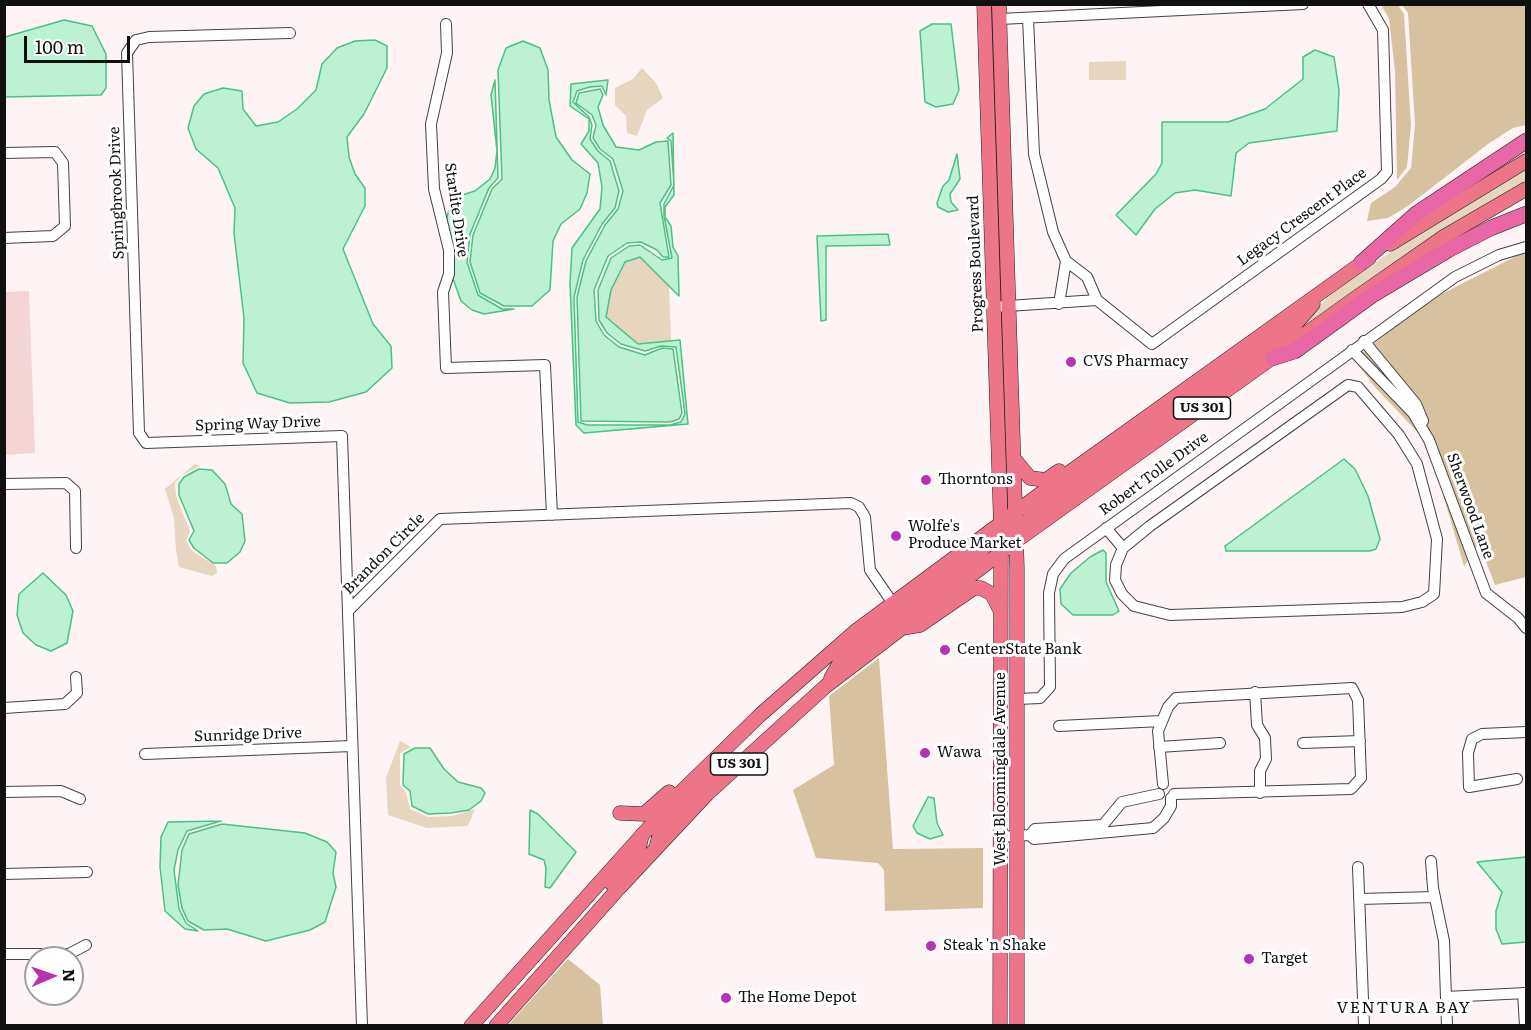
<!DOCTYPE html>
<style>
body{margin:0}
#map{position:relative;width:1531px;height:1030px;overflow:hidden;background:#fef3f5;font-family:Literata,serif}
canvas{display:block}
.frame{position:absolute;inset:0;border:6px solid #101010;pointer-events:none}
.north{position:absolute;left:24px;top:946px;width:60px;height:60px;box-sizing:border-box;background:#fff;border:2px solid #9f9f9f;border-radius:50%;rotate:88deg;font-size:16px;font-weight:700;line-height:24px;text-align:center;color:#101010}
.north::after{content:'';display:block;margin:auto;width:21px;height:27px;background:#b532b1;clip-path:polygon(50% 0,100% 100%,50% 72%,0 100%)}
.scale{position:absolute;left:24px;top:36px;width:106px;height:27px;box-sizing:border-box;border:3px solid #101010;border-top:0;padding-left:8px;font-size:18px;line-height:21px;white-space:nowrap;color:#101010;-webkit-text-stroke:4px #fff;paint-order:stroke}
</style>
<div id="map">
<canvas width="1531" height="1030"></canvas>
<div class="frame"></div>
<div class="north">N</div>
<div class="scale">100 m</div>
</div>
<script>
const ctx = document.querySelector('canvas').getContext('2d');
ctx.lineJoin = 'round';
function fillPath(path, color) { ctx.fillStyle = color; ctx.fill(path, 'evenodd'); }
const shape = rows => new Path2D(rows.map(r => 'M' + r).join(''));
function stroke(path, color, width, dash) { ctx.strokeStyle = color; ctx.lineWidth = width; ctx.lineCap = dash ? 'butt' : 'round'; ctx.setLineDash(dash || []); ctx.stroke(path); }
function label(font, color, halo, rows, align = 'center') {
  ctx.font = font + ' Literata,serif'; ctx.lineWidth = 6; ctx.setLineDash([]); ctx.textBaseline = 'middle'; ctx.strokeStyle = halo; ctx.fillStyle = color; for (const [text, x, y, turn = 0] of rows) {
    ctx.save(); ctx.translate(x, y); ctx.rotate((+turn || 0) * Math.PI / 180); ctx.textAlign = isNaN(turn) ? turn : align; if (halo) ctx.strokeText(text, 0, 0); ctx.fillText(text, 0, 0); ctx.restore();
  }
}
const farmland = shape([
 [29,291,35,453,5,455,5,292]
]);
const green = shape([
 [1126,61,1126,80,1089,80,1089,62],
 [642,68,656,83,663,98,647,110,637,136,627,133,626,116,615,105,615,88,633,79],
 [1526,168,1526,181,1420,245,1296,331,1329,296,1361,272,1447,215],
 [641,257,669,286,671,341,638,344,606,317,611,290,625,262],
 [195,464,200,466,182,475,175,483,176,496,190,531,186,541,192,551,216,566,217,573,212,576,179,567,176,551,174,518,165,489],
 [400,741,411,747,400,753,400,785,406,793,410,809,428,817,452,816,475,809,468,826,427,828,388,815,386,778]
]);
const forest = shape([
 [1381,5,1398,5,1404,14,1411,125,1407,167,1397,180,1395,71,1389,18],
 [1402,5,1526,5,1526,125,1513,128,1488,144,1408,206,1388,218,1367,221,1371,203,1395,187,1411,168,1415,125,1408,13],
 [1526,251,1526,577,1495,585,1479,543,1464,566,1432,457,1421,436,1374,386,1354,359,1428,301],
 [879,658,893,849,983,848,983,908,885,911,884,870,878,863,816,858,793,790,834,765,829,696],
 [568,959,600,985,603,1025,508,1025]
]);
const water = shape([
 [64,20,92,26,106,54,106,88,101,95,5,97,5,37,64,20],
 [932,24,951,24,959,90,953,104,936,107,925,102,920,31,932,24],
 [375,40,387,46,387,68,364,114,347,137,349,157,355,174,365,188,365,206,343,249,373,324,391,346,392,368,366,392,329,402,290,403,257,393,243,363,244,318,234,233,235,208,218,168,196,149,188,128,194,106,204,94,223,88,242,91,243,109,256,126,278,122,297,109,316,90,322,64,337,48,355,41,375,40],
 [523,41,540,48,548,70,549,100,556,137,572,160,590,174,587,193,580,209,561,224,553,241,550,290,532,306,504,306,480,293,470,262,473,235,492,189,502,179,498,70,506,48,523,41],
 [1315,50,1334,57,1339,90,1337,131,1249,143,1236,153,1231,196,1195,190,1175,193,1155,209,1136,235,1116,215,1156,174,1162,163,1162,122,1228,122,1265,109,1303,79,1303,57,1315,50],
 [495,80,498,178,489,188,470,234,467,262,478,295,502,309,514,309,484,314,472,310,461,301,452,276,446,222,448,213,459,196,475,191,490,179,495,168,497,151,491,95,495,80],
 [608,80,606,95,602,86,590,87,577,91,573,102,589,117,592,125,590,139,598,151,610,161,619,191,615,208,602,224,583,260,574,297,578,422,587,425,670,425,681,422,685,414,676,347,661,346,645,351,621,344,607,333,599,320,598,290,611,258,629,246,640,245,662,260,672,258,664,216,664,204,674,185,671,141,667,138,673,133,674,195,665,207,665,217,671,226,673,247,678,256,679,296,640,257,625,262,611,290,606,317,638,344,680,340,688,424,584,433,576,425,570,283,572,248,600,209,602,187,598,163,581,144,589,131,589,119,570,106,571,84,608,80],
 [600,89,603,95,598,107,603,125,616,147,639,150,656,142,668,141,671,185,660,203,669,257,663,257,657,250,641,242,627,243,608,256,594,290,596,321,604,335,619,347,645,355,662,348,673,349,682,413,679,419,670,422,581,421,577,297,586,261,605,225,618,209,623,191,613,159,600,149,593,138,596,125,592,115,576,103,579,93,600,89],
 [957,154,960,179,950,194,951,202,958,210,948,212,938,207,937,203,943,186,949,180,957,154],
 [888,234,890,245,826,246,826,320,821,321,817,236,888,234],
 [1344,459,1355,469,1368,496,1380,539,1376,549,1370,551,1226,551,1225,546,1344,459],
 [199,469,212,470,225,484,231,504,242,514,245,541,240,552,227,563,213,563,194,548,189,540,194,531,179,495,179,484,184,477,199,469],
 [1103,550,1106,553,1106,582,1119,611,1113,615,1073,615,1061,604,1060,589,1071,573,1090,557,1103,550],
 [43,573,66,595,73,611,67,643,51,651,36,645,23,633,17,615,19,594,43,573],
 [415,748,430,748,444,769,458,782,481,788,485,793,481,801,469,810,451,813,428,814,412,806,410,791,403,785,404,754,415,748],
 [928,797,934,798,937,823,943,835,930,839,917,833,913,826,928,797],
 [530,810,538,814,576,852,550,888,545,887,546,868,544,860,529,854,530,810],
 [221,821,187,831,178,850,174,870,179,909,186,923,198,931,185,929,165,911,160,867,161,837,168,822,221,821],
 [222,824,305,833,327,842,336,852,333,873,336,887,325,922,310,930,266,941,227,929,204,930,188,921,182,908,178,885,182,850,189,834,222,824],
 [1526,857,1526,942,1502,944,1496,929,1496,911,1502,892,1477,862,1526,857]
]);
const minor = shape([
 [1028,18,1034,154,1053,232,1066,261,1087,277,1097,300,1152,344,1381,179,1387,172,1383,30,1368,4],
 [1000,19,1303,4],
 [446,24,447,53,431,124,434,189,449,250,449,274,443,292,446,368,545,365,552,515],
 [290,33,149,37,136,40,127,53,139,433,146,443,342,436,362,1026],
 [4,153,55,152,63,163,65,226,53,236,4,238],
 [1059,304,1066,261],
 [993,307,1097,300],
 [1364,341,1416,404,1423,421],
 [1352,350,1413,413,1429,440,1486,593,1518,618,1526,628],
 [1348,385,1358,387,1399,435,1417,464,1437,539,1434,594,1422,602,1402,607,1170,615,1134,606,1122,594,1115,580,1116,565,1123,548,1150,526,1348,385],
 [4,484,66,483,75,491,76,548],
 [1106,528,1123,548],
 [349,610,440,519,851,503,859,507,865,517,870,570,892,602],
 [1255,692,1257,725,1265,738,1266,759,1260,771,1260,793],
 [1018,699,1040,698,1050,687,1049,593,1053,574,1064,559,1455,277,1499,255,1526,247],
 [4,708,65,704,77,693,76,677],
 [1059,726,1161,721],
 [1303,743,1360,741],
 [1159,747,1220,743],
 [145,754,352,746],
 [1517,779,1469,787,1468,753,1472,739,1482,734,1526,732],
 [1163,784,1158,731,1168,707,1176,698,1352,688,1358,700,1361,778,1351,789,1174,794],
 [4,792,61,791,80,799],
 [1030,835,1035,829,1103,825,1122,802,1159,794],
 [1000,837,1030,835,1034,839,1153,828,1164,818,1171,806,1171,798],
 [1431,861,1433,888,1444,941,1447,1026],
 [1358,867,1364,1026],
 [4,874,87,872],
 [1359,899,1435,897],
 [4,954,69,954,86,945],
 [1523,993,1525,1026],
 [1446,997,1526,993]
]);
const major = shape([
 [984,4,1001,530,1000,1026],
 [999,4,1017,568,1017,1026],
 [1390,244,1526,161],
 [1015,460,1030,478,1046,480,1059,471],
 [1013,535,1042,507,1293,327,1313,304],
 [902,628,920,625,974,588,981,588,992,594,1000,610],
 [831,678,843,657,972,559,1003,529],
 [620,813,644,814,669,792],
 [657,844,662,826,719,768],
 [611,883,638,852,642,835],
 [471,1026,680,793,760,715,857,630,1063,477,1369,258],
 [496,1026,619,888,707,794,826,686,1016,541,1357,297,1445,236,1526,189]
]);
const highway = shape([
 [1361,263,1416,214,1526,141],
 [1273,358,1295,351,1374,294,1448,250,1491,228,1526,214]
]);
const markers = [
 [1071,362,6,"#b532b1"],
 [926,480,6,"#b532b1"],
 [896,536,6,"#b532b1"],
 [945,650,6,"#b532b1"],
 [925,753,6,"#b532b1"],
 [931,946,6,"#b532b1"],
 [1249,959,6,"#b532b1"],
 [726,998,6,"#b532b1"]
];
const shields = [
 [1202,408,57],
 [739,764,57]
];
const shieldNames = [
 ["US 301",1202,408],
 ["US 301",739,764]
];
const streetNames = [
 ["Springbrook Drive",117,193,-92],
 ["Starlite Drive",456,210,82],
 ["Legacy Crescent Place",1302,217,-36],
 ["Progress Boulevard",976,264,-92],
 ["Spring Way Drive",258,424,-2],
 ["Robert Tolle Drive",1154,474,-36],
 ["Sherwood Lane",1470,506,70],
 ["Brandon Circle",384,554,-45],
 ["Sunridge Drive",248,735,-2],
 ["West Bloomingdale Avenue",1001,769,-90]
];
const poiNames = [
 ["CVS Pharmacy",1083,362],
 ["Thorntons",938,480],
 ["Wolfe's",908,527],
 ["Produce Market",908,544],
 ["CenterState Bank",957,650],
 ["Wawa",937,753],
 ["Steak 'n Shake",943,946],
 ["Target",1261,959],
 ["The Home Depot",738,998]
];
const neighbourhoodNames = [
 ["VENTURA BAY",1404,1008]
];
fillPath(farmland, '#f3d5d5');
fillPath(green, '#e6d5bf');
fillPath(forest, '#d6c29f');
fillPath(water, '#bcf1d4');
stroke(water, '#49c283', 1.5);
stroke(minor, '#434343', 12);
stroke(major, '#212121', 15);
stroke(highway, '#212121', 16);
stroke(minor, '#fff', 10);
stroke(major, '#ed7489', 14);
stroke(highway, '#e867a4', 15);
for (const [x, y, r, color] of markers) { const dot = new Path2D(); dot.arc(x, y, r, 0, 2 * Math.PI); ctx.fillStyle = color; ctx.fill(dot); stroke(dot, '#fff', 2); }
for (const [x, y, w] of shields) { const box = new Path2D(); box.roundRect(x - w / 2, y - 11, w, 22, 4.5); ctx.fillStyle = '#fff'; ctx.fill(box); stroke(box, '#101010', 1.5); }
label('bold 14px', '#101010', null, shieldNames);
label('15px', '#101010', '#fff', streetNames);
label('15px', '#101010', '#fff', poiNames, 'left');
ctx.letterSpacing = '1.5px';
label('16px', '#101010', '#fff', neighbourhoodNames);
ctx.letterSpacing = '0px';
</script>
